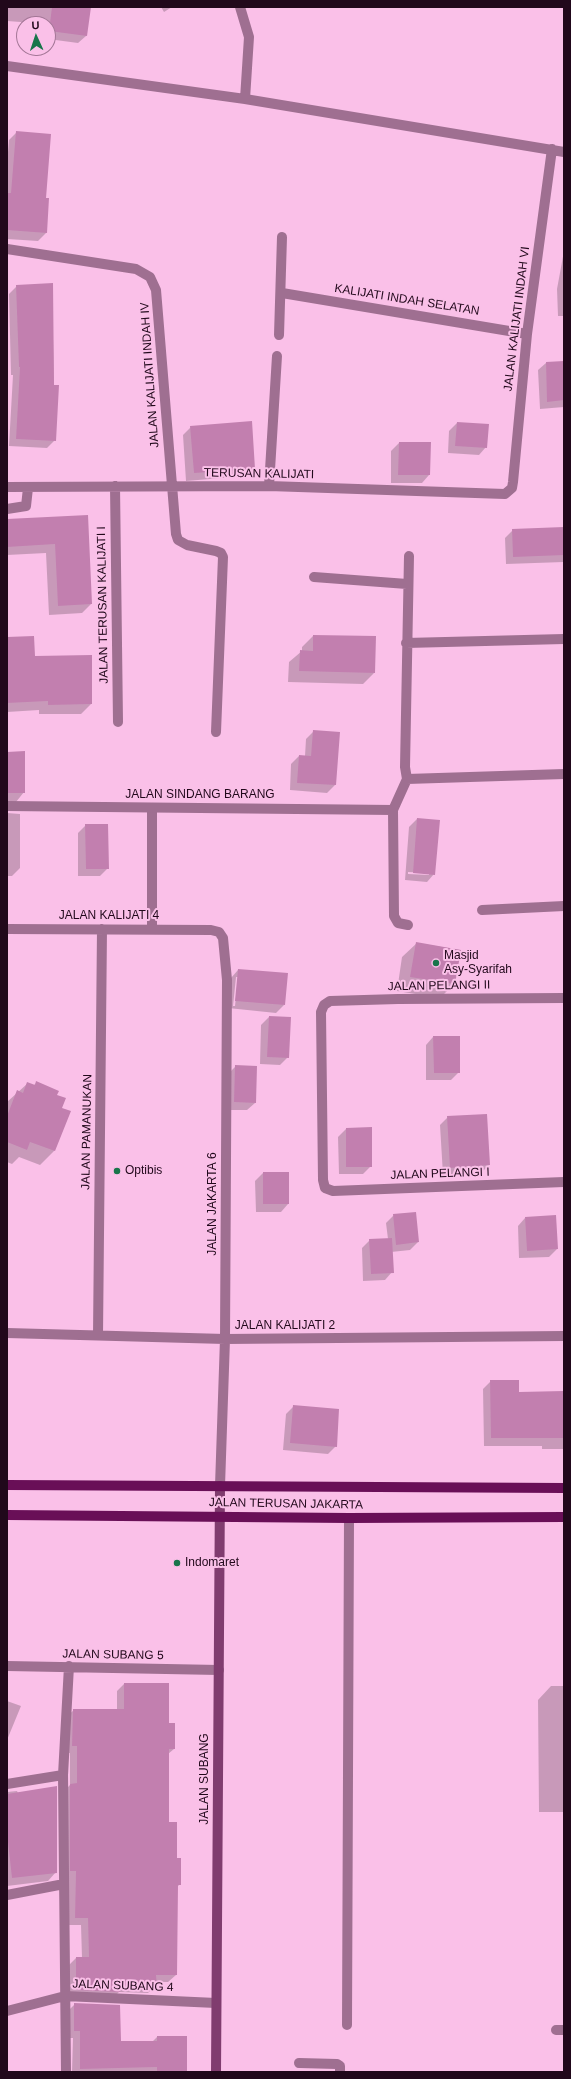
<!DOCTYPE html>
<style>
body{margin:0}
#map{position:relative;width:571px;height:2079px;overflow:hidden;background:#fac0e8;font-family:Helvetica,sans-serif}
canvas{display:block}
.frame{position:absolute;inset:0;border:8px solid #21081b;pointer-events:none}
.north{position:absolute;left:16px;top:16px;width:40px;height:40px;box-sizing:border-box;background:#fac0e8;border:1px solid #a37696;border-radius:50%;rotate:357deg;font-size:11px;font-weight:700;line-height:16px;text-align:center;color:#21081b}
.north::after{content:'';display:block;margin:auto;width:14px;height:18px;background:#19754b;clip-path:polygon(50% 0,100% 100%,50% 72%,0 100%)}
</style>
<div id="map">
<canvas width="571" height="2079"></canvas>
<div class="frame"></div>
<div class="north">U</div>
</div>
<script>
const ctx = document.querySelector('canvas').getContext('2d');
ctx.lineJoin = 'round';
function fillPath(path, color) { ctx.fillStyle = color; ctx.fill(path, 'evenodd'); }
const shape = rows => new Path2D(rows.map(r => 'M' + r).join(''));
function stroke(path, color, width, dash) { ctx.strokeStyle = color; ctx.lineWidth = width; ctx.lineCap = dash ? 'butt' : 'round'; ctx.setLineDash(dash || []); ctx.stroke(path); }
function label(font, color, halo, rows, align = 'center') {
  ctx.font = font + ' Helvetica,sans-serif'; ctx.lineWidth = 4; ctx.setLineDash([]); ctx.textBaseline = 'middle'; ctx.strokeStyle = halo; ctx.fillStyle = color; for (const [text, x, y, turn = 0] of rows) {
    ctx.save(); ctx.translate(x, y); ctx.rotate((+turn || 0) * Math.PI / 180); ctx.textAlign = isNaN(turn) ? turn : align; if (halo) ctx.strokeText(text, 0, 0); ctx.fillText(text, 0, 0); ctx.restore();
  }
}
const shadow = shape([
 [7,7,90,7,86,36,78,43,48,39,48,24,7,21],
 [161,7,172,7,164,12],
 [17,132,45,199,46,233,38,241,7,239,7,164,9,140],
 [564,251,564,316,558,316,557,289],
 [52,285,55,440,47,448,9,446,13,375,11,375,9,294,17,286],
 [564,362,564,407,540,409,538,370,546,363],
 [457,423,486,447,479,455,448,453,449,431],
 [191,427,254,468,246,476,186,481,183,435],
 [399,443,429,475,422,483,391,483,391,451],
 [87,516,91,604,82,613,49,615,46,553,7,555,7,521],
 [564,528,564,562,506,564,505,538,513,530],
 [313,636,374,673,363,684,288,682,289,662,302,651,302,647],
 [7,638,34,657,91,704,81,714,39,714,39,710,7,712],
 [314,731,335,785,327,793,290,790,291,764,299,756,305,756,306,739],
 [7,753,24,792,12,807,7,807],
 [7,813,20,814,20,868,12,876,7,876],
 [417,819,434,874,427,882,405,880,409,827],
 [408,872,429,873,429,875,408,874],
 [86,825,108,868,100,876,78,876,78,833],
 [417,943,460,950,454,984,440,998,397,991,402,957],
 [238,970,284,1005,276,1013,228,1008,231,978],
 [236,977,238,977,235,1006,233,1006],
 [269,1017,288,1057,280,1065,260,1064,261,1025],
 [433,1037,459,1072,451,1080,426,1080,426,1045],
 [236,1066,255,1103,247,1110,227,1110,228,1074],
 [36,1083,56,1096,61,1109,69,1112,54,1151,40,1165,19,1157,12,1164,7,1162,7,1102,27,1084,33,1086],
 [448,1117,489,1165,481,1173,443,1175,440,1125],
 [346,1129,371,1166,363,1174,339,1174,338,1137],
 [263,1173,288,1204,281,1212,256,1212,255,1181],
 [394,1215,418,1242,410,1250,391,1252,392,1272,385,1280,363,1281,362,1248,370,1240,388,1239,386,1223],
 [525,1218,557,1249,549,1257,519,1258,518,1226],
 [491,1381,518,1393,564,1392,564,1449,542,1449,542,1446,484,1446,483,1389],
 [294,1406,336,1446,328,1454,283,1450,286,1414],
 [124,1684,168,1724,174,1749,168,1754,168,1823,180,1884,177,1887,176,1975,168,1982,155,1982,156,1985,148,1993,119,1992,112,1999,69,1997,69,1965,76,1958,82,1958,81,1925,68,1925,63,1792,70,1785,70,1753,65,1753,66,1717,74,1710,117,1710,117,1691],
 [551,1686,564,1686,564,1812,539,1812,538,1700],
 [7,1701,21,1706,7,1740],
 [17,1791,56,1872,48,1881,7,1886,7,1792],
 [75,2004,120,2042,152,2042,157,2037,186,2070,184,2072,72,2072,73,2038,67,2038,67,2012],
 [7,2024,8,2024,8,2072,7,2072]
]);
const building = shape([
 [52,7,91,7,87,36,49,31],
 [16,131,51,134,46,198,49,198,47,233,7,230,7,193,11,193],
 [53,283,54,385,59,385,56,441,16,439,20,367,19,367,16,285],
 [564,361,564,400,547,402,546,362],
 [252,421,255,469,194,473,190,426],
 [457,422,489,424,487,448,455,446],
 [399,442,431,442,430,475,398,475],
 [88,515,92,604,58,606,55,544,7,547,7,519],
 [564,527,564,555,513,557,512,529],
 [313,635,376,636,375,673,299,671,300,650,313,651],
 [34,636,35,656,92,655,92,704,48,705,48,701,7,703,7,637],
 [313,730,340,732,336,785,297,783,299,755,311,756],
 [25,751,25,793,7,793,7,752],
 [417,818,440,820,435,875,413,873],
 [85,824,108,824,109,869,86,869],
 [416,942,461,950,455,984,410,977],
 [238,969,288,973,285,1005,235,1001],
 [269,1016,291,1017,289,1058,267,1057],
 [433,1036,460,1036,460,1073,434,1073],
 [235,1065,257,1066,256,1103,234,1102],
 [36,1081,59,1091,57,1095,66,1098,62,1108,71,1111,55,1151,30,1142,27,1150,7,1142,7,1116,17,1090,23,1093,27,1082,35,1085],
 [487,1114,490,1165,450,1168,447,1116],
 [372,1127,372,1167,346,1167,346,1128],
 [263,1172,289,1172,289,1204,263,1204],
 [416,1212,419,1242,396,1245,393,1214],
 [556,1215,558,1249,527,1251,525,1217],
 [392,1238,394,1273,371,1274,369,1239],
 [490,1380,519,1380,519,1392,564,1391,564,1438,491,1438],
 [293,1405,339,1409,337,1447,290,1443],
 [124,1683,169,1683,169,1723,175,1723,175,1749,169,1749,169,1822,177,1822,177,1858,181,1858,181,1885,178,1885,177,1975,156,1975,157,1986,121,1985,120,1992,76,1990,76,1957,89,1957,88,1918,75,1918,76,1871,70,1871,70,1784,77,1783,77,1746,72,1746,73,1709,124,1709],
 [57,1786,57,1873,12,1878,7,1833,7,1794],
 [74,2003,120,2005,121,2041,157,2041,157,2036,187,2036,187,2071,157,2071,157,2067,80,2069,80,2031,74,2031]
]);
const lane = shape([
 [152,929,152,808]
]);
const street = shape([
 [240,7,249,37,245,99],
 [7,66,245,99,564,152],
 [7,249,136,269,150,277,156,290,176,534,178,540,187,545,216,551,221,553,223,557,216,732],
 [282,293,527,334],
 [279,335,282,237],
 [115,486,118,722],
 [269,486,277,356],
 [7,487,269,486,505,494,512,488,513,482,527,334,552,149],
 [7,509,26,506,28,488],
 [314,577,407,584],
 [406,643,564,639],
 [407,779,405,767,409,556],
 [407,779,393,810,394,916,398,923,408,925],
 [407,779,564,774],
 [7,806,393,810],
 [482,910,564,906],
 [7,929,211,930,219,932,223,938,227,980,225,1339,220,1486],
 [564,998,398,999,330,1001,324,1005,321,1012,323,1180,325,1188,333,1191,564,1182],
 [7,1333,225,1339,564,1336],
 [98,1335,102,929],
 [7,1666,219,1670],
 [7,1784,63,1775],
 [7,1895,64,1884],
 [7,2011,65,1996,216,2003],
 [347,2025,349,1518],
 [556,2030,564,2030],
 [299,2063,337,2064,340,2066,340,2072],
 [66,2072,63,1775,69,1666]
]);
const secondary = shape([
 [216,2072,220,1486]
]);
const primary = shape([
 [7,1485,564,1488],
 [7,1515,349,1518,564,1517]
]);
const markers = [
 [436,963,4,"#19754b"],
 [117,1171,4,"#19754b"],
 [177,1563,4,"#19754b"]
];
const streetNames = [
 ["KALIJATI INDAH SELATAN",407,300,9],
 ["JALAN KALIJATI INDAH VI",517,319,-83],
 ["JALAN KALIJATI INDAH IV",150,375,-94],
 ["TERUSAN KALIJATI",259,474,1],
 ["JALAN TERUSAN KALIJATI I",103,605,-91],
 ["JALAN SINDANG BARANG",200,795],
 ["JALAN KALIJATI 4",109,916],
 ["JALAN PELANGI II",439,986,-1],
 ["JALAN PAMANUKAN",87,1132,-89],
 ["JALAN PELANGI I",440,1174,-2],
 ["JALAN JAKARTA 6",213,1204,-90],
 ["JALAN KALIJATI 2",285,1326],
 ["JALAN TERUSAN JAKARTA",286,1504,1],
 ["JALAN SUBANG 5",113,1655,1],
 ["JALAN SUBANG",205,1779,-90],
 ["JALAN SUBANG 4",123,1986,2]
];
const poiNames = [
 ["Masjid",444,956],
 ["Asy-Syarifah",444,970],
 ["Optibis",125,1171],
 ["Indomaret",185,1563]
];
fillPath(shadow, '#0003');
fillPath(building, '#c27faf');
stroke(lane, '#9f6f91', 10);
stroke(street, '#9f6f91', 10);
stroke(secondary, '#803c6f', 10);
stroke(primary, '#690f57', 10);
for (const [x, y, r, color] of markers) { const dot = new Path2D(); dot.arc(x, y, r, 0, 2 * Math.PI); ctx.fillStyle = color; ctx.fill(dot); stroke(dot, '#fac0e8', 1.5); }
label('12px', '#21081b', '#fac0e8', streetNames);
label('12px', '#21081b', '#fac0e8', poiNames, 'left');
</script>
